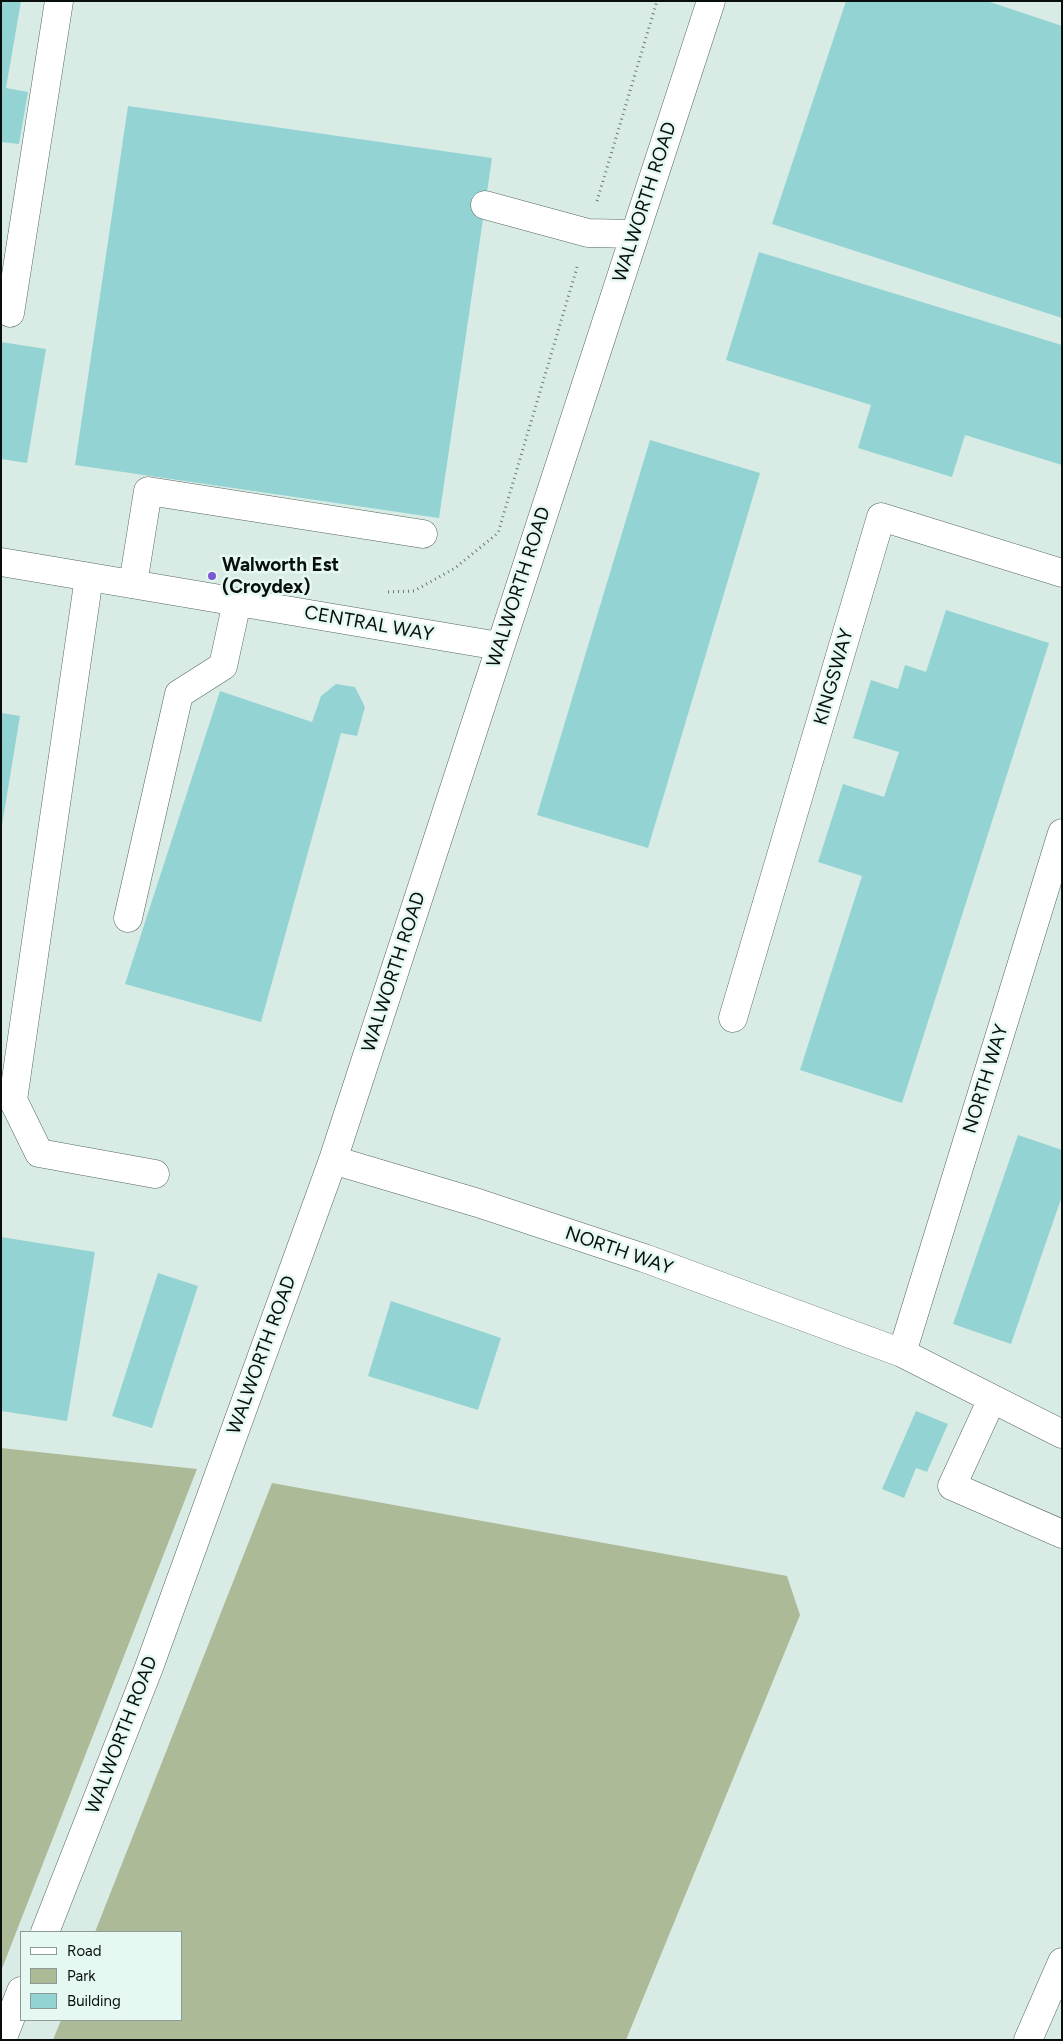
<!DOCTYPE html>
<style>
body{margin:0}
#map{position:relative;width:1063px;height:2041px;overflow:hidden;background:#d8ece5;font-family:Figtree,sans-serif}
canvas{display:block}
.frame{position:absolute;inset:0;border:2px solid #080f0d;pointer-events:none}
.legend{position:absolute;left:20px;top:1931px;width:162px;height:90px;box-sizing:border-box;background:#e5f9f2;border:1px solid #8d9b96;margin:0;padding:6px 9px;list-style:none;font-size:15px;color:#080f0d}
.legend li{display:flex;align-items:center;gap:10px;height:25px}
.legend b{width:25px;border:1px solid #8d9b96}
</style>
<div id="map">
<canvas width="1063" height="2041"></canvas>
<div class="frame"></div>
<ul class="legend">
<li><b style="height:6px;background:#fff"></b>Road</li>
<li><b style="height:14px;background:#adba97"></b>Park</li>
<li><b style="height:14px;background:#94d3d3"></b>Building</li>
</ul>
</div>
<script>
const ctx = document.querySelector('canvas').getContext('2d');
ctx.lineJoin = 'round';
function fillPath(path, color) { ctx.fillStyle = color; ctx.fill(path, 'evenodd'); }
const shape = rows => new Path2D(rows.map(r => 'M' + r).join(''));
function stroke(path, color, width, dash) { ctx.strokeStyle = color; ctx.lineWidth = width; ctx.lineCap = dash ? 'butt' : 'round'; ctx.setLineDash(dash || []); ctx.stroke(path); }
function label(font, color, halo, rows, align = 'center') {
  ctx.font = font + ' Figtree,sans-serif'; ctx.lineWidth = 5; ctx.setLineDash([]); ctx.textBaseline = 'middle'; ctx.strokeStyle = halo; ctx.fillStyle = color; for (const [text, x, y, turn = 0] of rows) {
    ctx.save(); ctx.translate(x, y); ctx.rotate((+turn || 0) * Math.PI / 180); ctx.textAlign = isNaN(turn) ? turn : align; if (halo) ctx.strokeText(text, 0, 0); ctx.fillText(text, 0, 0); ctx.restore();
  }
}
const green = shape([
 [1,1448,197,1469,1,1971],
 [272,1483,787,1576,800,1615,626,2040,53,2040,61,2020,181,2020,181,1932,95,1932]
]);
const building = shape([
 [1,1,21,1,6,88,28,92,19,144,1,142],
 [846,1,987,1,1062,26,1062,318,772,224],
 [128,106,492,158,439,518,75,465],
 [759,252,1062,345,1062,465,965,435,952,477,858,448,871,405,726,360],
 [1,342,46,349,27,463,1,459],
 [650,440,760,473,648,848,537,815],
 [946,610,1049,643,902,1103,800,1070,862,876,818,862,843,784,884,797,899,752,853,738,871,680,898,689,905,665,926,672],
 [336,684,355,687,365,707,357,736,341,733,261,1022,125,984,220,691,312,722,321,696],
 [1,713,20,716,2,825,1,825],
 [1018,1135,1062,1150,1062,1196,1011,1344,953,1324],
 [1,1237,95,1252,67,1421,1,1411],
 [158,1273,198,1286,152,1428,112,1416],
 [391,1301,501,1338,478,1410,368,1376],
 [916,1411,948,1424,927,1472,916,1468,904,1498,882,1489]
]);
const path = shape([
 [597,201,657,1],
 [388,592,414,591,455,568,498,533,578,264]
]);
const minor = shape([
 [485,205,588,233,634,234],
 [10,313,59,1],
 [1,562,499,646],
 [89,577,13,1100,39,1153,155,1174],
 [133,584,148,491,423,534],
 [128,918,179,694,223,666,237,602],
 [733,1018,881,517,1062,573],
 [333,1160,478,1203,644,1258,902,1353,1062,1434],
 [902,1353,1062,833],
 [992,1399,952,1486,1062,1534],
 [45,1932,148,1670,333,1160,711,1],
 [2,2040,21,1991],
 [1028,2040,1062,1962]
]);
const markers = [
 [212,576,5,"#7958d2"]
];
const streetNames = [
 ["WALWORTH ROAD",645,202,-72],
 ["WALWORTH ROAD",519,587,-72],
 ["CENTRAL WAY",369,624,10],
 ["KINGSWAY",834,677,-74],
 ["WALWORTH ROAD",394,972,-72],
 ["NORTH WAY",986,1079,-73],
 ["NORTH WAY",619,1251,19],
 ["WALWORTH ROAD",262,1355,-70],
 ["WALWORTH ROAD",122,1735,-69]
];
const poiNames = [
 ["Walworth Est",222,565],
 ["(Croydex)",222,587]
];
fillPath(green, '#adba97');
fillPath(building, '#94d3d3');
stroke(minor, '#556660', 29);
stroke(path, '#6a7773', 3, [1, 4]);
stroke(minor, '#fff', 28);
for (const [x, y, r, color] of markers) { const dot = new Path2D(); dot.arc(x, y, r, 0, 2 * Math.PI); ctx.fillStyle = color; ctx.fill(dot); stroke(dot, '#e5f9f2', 2); }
label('19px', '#080f0d', '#e5f9f2', streetNames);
label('bold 19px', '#080f0d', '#e5f9f2', poiNames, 'left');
</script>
